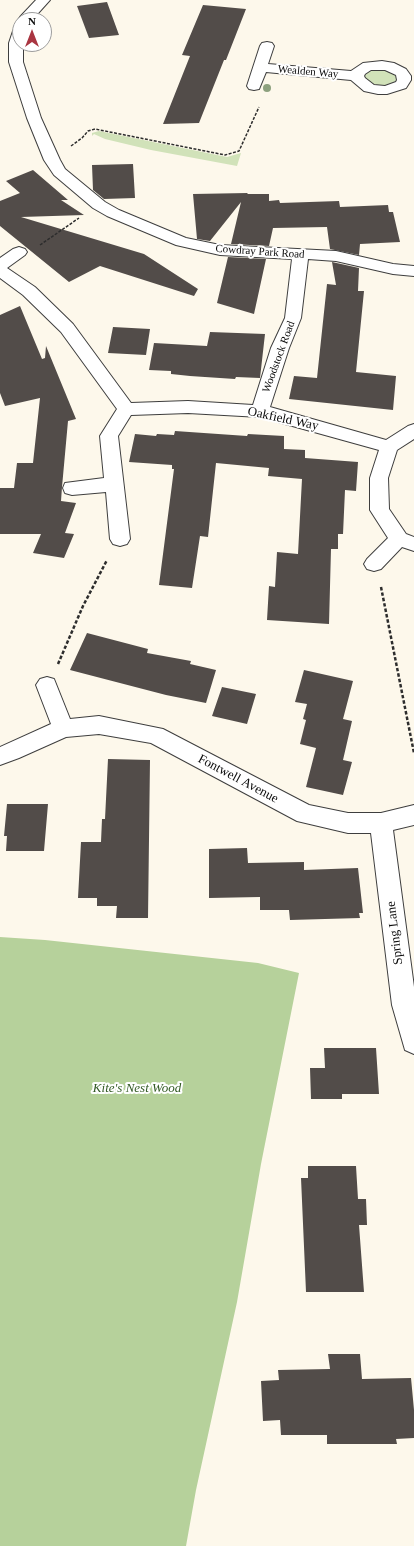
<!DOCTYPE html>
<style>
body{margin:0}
#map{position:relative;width:414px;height:1546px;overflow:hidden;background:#fdf8eb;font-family:Georgia,serif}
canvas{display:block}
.north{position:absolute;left:12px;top:12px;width:40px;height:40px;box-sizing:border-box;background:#fff;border:1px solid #9d9d9d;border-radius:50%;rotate:0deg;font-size:11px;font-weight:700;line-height:16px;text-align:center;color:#0b0b0b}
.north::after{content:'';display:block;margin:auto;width:14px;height:18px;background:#a93541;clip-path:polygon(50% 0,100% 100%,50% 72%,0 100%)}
</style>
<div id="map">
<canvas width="414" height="1546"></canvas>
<div class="north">N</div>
</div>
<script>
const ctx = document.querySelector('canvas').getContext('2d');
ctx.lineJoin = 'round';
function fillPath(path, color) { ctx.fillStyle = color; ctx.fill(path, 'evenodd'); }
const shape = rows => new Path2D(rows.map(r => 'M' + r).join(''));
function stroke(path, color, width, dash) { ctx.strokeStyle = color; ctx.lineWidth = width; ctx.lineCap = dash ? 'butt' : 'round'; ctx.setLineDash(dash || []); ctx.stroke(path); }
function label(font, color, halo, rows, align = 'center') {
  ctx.font = font + ' Georgia,serif'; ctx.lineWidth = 4; ctx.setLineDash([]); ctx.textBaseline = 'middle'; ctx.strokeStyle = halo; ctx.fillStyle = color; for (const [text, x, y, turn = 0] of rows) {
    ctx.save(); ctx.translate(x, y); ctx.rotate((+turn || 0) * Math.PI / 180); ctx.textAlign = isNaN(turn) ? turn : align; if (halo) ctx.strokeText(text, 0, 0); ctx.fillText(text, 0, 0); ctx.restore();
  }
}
const green = shape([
 [381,68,394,72,397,76,397,80,393,84,381,86,369,83,365,79,365,75,368,71],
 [99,131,227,157,241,153,237,166,151,150,105,139,94,134,92,136,92,133]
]);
const forest = shape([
 [0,937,45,940,258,963,299,973,261,1164,237,1302,196,1490,186,1546,0,1546]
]);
const building = shape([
 [107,2,119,35,89,38,77,6],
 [203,5,246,9,226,60,224,60,199,123,163,124,190,56,182,55],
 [133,164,135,198,104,199,93,190,92,165],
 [33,170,68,200,61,200,84,215,21,217,144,254,198,289,194,296,100,266,69,282,0,226,0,201,20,193,6,181],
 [248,193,247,194,269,194,269,201,279,200,280,203,339,201,340,207,388,205,389,212,393,212,400,242,360,244,359,255,330,249,327,227,273,228,269,246,231,244,241,202,210,241,197,239,193,194],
 [228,257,266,259,254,314,217,303],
 [332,262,359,268,358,291,364,291,356,372,396,376,393,410,289,399,294,376,317,378,327,284,336,285],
 [20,306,42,359,45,358,46,346,76,419,68,421,62,487,61,501,76,503,65,533,74,534,64,558,33,553,41,534,0,534,0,488,14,488,17,463,33,463,40,398,5,406,0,393,0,315],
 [113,327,150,329,146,355,108,353],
 [210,332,265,334,260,378,236,377,235,379,190,376,171,374,171,371,149,370,154,343,207,346],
 [175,431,247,436,248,434,284,436,284,449,305,450,305,458,358,462,356,491,345,490,343,534,338,534,338,549,331,549,329,624,267,620,269,586,275,587,277,552,298,554,302,479,268,476,269,468,216,463,208,537,200,536,192,588,159,585,174,469,172,469,172,465,129,462,135,434,156,436,157,434,174,435],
 [87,633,148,649,147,653,191,661,190,664,216,670,206,703,166,695,70,670],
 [304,670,353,681,343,719,352,721,343,760,352,762,343,795,306,787,316,748,300,744,306,720,303,719,307,704,295,702],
 [222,687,256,694,247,724,212,716],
 [108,759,150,760,148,918,116,918,117,906,97,906,97,898,78,898,81,842,101,842,102,819,105,819],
 [7,804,48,804,44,851,6,851,7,836,4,836],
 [247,848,248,863,304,862,304,870,358,868,363,913,359,913,360,918,290,920,289,910,260,910,260,897,209,898,209,849],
 [324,1048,376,1048,379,1094,342,1094,342,1099,311,1099,310,1068,325,1068],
 [308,1166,356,1166,358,1199,366,1199,367,1225,359,1225,364,1292,306,1292,301,1178,308,1178],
 [328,1354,360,1354,362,1379,411,1378,414,1410,414,1438,396,1439,397,1444,327,1444,327,1435,281,1435,280,1420,263,1421,261,1381,279,1380,278,1370,330,1369]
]);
const pathFar1 = shape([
 [71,146,82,138,88,131,95,129,225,155,239,151,259,107],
 [40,245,79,218]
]);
const path = shape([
 [381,587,414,753],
 [58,664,83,606,107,560]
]);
const minor = shape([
 [36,0,50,0,32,20,20,20,20,23,18,20,20,17,36,0],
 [20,27,20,44,23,44,23,62,41,118,60,160,65,169,105,202,119,210,186,238,220,245,336,251,393,264,414,266,414,276,393,274,336,261,308,259,301,318,289,348,270,407,386,440,408,426,414,424,414,439,397,450,388,478,389,509,406,534,414,537,414,551,402,547,381,569,374,571,367,569,364,564,367,559,388,538,370,510,370,478,379,450,260,417,188,413,131,415,118,436,130,539,127,544,120,546,113,544,110,539,106,492,72,495,65,493,63,488,65,483,104,478,100,436,117,409,61,332,23,295,0,278,0,258,13,249,19,247,25,249,27,252,25,255,7,268,35,287,73,324,131,403,188,401,253,405,271,348,285,318,292,259,220,255,176,245,107,216,93,208,54,175,44,160,27,118,9,62,9,43,13,31,15,28,20,27],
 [267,42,272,43,274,46,268,64,351,71,363,63,382,61,394,63,406,69,411,76,411,80,406,88,387,94,378,94,364,91,351,80,266,72,259,89,254,90,249,89,247,86,260,46,262,43,267,42],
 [371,70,385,70,396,75,397,80,396,82,385,86,374,85,365,78,364,76,365,74,371,70],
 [47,677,54,679,70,719,99,716,163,729,309,805,348,813,381,813,414,805,414,825,393,830,414,987,414,1054,405,1050,392,1005,371,833,348,833,297,821,151,743,99,734,66,737,19,758,0,765,0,747,51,724,36,685,40,679,47,677]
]);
const trees = [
 [267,88]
];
const farStreetnames = [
 ["Wealden Way",308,72,5],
 ["Cowdray Park Road",260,252,4],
 ["Woodstock Road",279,357,-70]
];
const streetNames = [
 ["Oakfield Way",283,419,12],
 ["Fontwell Avenue",238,779,28],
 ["Spring Lane",395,933,-97]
];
const parkNames = [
 ["Kite's Nest Wood",137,1089]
];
fillPath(green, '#d1e2b9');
fillPath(forest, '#b6d19b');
fillPath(building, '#524c49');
stroke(minor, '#3e3e3e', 2);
stroke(pathFar1, '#2d2d2d', 1.5, [3, 1.5]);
stroke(path, '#2d2d2d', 2.5, [3.5, 2]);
fillPath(minor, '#fff');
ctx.fillStyle = '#8da17e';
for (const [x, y] of trees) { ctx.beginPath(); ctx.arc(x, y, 4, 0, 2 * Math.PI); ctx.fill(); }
label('11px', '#0b0b0b', '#fff', farStreetnames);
label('13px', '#0b0b0b', '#fff', streetNames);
label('italic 13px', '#325a24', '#fff', parkNames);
</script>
